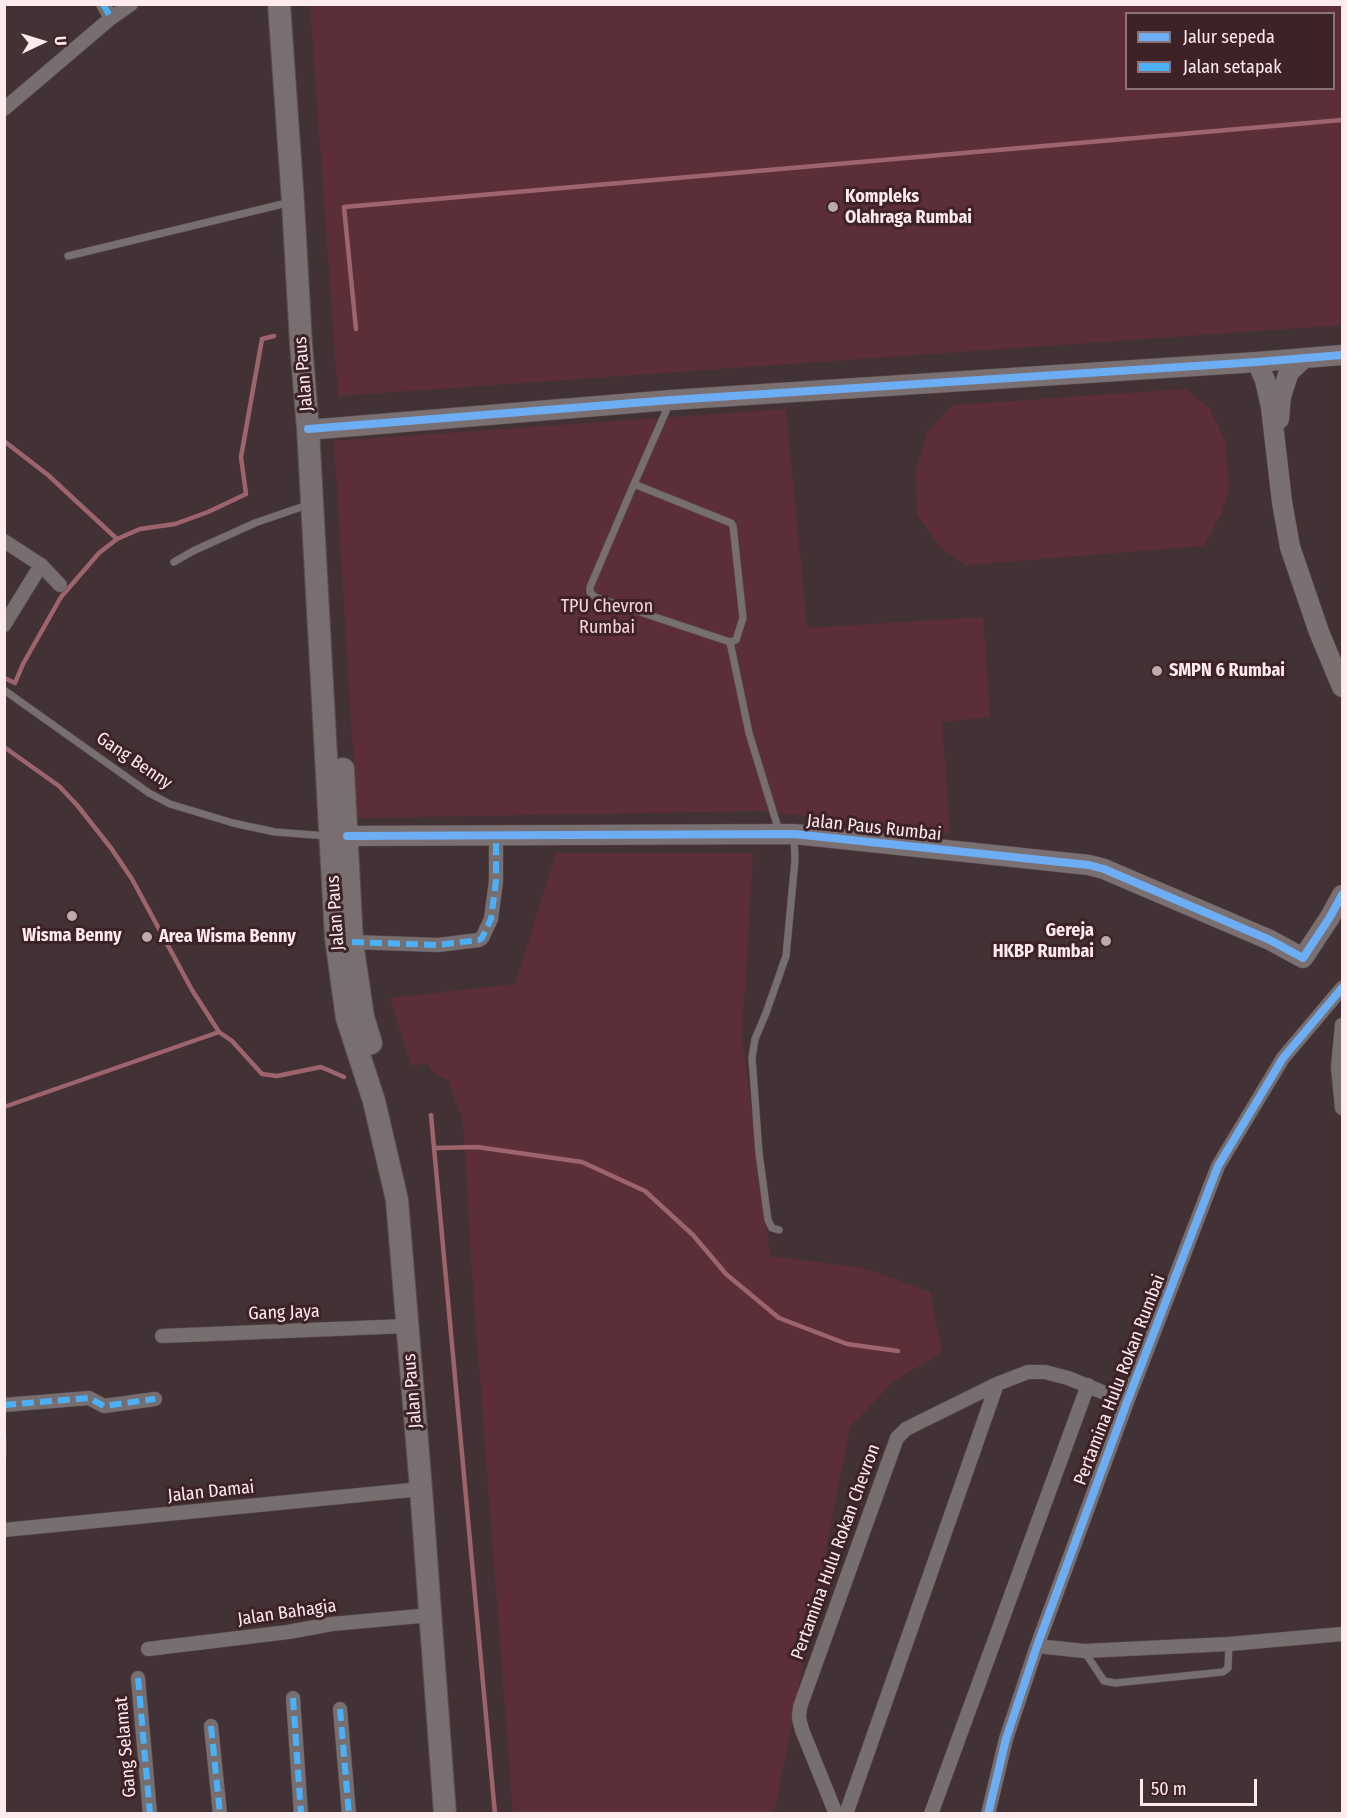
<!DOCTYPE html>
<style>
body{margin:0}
#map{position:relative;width:1347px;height:1818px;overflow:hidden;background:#423235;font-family:"Fira Sans Condensed",sans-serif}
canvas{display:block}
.frame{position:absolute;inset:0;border:6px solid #feebed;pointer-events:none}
.legend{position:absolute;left:1125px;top:12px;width:210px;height:78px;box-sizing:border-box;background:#3d2227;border:2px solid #8a7276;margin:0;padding:8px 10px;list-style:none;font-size:18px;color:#feebed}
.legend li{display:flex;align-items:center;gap:12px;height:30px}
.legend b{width:30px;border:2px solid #8a7276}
.north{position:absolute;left:12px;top:12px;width:60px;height:60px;-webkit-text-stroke:4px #3d2227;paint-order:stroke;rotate:86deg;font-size:16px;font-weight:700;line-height:24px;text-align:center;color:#feebed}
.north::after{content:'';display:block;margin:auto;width:21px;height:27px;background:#feebed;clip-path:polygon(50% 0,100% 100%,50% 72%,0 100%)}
.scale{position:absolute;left:1140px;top:1779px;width:117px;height:27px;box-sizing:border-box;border:3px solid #feebed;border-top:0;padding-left:8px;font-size:18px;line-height:21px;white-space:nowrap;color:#feebed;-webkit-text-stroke:4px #3d2227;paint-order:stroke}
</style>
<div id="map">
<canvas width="1347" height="1818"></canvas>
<div class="frame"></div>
<ul class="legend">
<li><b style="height:8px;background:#6dadf4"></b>Jalur sepeda</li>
<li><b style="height:8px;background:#4cb0f7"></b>Jalan setapak</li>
</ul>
<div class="north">U</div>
<div class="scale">50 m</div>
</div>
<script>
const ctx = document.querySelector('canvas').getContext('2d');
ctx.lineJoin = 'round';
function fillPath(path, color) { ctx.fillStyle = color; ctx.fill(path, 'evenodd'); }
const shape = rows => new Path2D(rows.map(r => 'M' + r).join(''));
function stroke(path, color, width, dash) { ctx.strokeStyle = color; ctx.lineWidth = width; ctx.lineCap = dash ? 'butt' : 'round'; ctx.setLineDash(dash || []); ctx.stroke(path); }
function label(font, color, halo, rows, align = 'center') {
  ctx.font = font + ' "Fira Sans Condensed",sans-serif'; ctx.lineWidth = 6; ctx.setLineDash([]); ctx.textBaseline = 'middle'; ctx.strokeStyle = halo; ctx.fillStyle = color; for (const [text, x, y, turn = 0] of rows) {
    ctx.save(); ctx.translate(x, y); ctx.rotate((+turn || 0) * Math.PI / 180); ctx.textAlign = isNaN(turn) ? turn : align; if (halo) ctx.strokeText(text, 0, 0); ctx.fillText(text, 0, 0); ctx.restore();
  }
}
const green = shape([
 [310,5,1342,5,1342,325,338,396],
 [1126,14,1334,14,1334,88,1126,88],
 [1186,389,1209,408,1225,440,1229,488,1221,514,1203,546,966,565,939,546,917,515,916,469,927,432,953,405],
 [786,409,807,628,983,617,990,717,942,722,950,833,761,811,357,818,334,441],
 [556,853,753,853,742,1036,770,1256,864,1268,930,1292,942,1352,893,1382,850,1427,774,1813,513,1813,472,1274,463,1121,448,1080,433,1073,428,1063,411,1066,390,998,515,984]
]);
const stream = shape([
 [356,329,344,207,1342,120],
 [4,441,48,475,117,539],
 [4,678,15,683,23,664,61,597,99,553,117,539,140,529,175,524,208,512,246,494,241,457,262,339,274,336],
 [4,699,4,702],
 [4,747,59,786,77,805,111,848,132,879,192,990,219,1032,232,1041,262,1074,277,1076,321,1067,344,1077],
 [4,1107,219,1032],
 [431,1115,495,1814],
 [434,1148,477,1147,582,1162,645,1191,693,1235,726,1274,779,1318,847,1344,898,1351],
 [4,1438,4,1457]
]);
const lane = shape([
 [68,256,291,202],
 [634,484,731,523,733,526,743,618,736,640,730,642,595,597,590,592,590,587,634,484,670,402],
 [174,562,193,551,255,523,310,504],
 [730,642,749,733,779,831],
 [4,690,149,793,170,804,233,823,275,832,328,836],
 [779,1230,772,1228,768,1220,759,1153,752,1058,755,1039,766,1013,786,956,795,860,794,837],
 [1084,1651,1104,1681,1115,1683,1223,1672,1228,1668,1229,1644]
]);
const street = shape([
 [103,4,111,18],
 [4,109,111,18,131,4],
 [4,541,41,565,60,585],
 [4,625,41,565],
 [352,942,438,945,479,940,482,938,491,919,496,881,496,836],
 [1342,1025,1338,1067,1342,1108],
 [162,1336,407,1326],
 [4,1405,89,1398,104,1406,155,1399],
 [4,1530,421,1489],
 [1037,1646,1084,1651,1229,1644,1342,1634],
 [148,1649,288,1632,332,1624,431,1615],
 [138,1678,150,1814],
 [293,1698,301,1814],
 [340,1709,349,1814],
 [211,1726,220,1814],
 [836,1814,802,1730,799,1718,800,1707,897,1438,906,1429,924,1420,997,1384,1028,1372,1045,1372,1068,1378,1127,1402],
 [846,1814,997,1384],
 [931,1814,1088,1385],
 [988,1814,1006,1739,1037,1646,1127,1402,1218,1166,1283,1058,1342,988]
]);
const secondary = shape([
 [1257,362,1265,380,1271,407,1282,502,1290,547,1319,632,1342,687],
 [1279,419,1281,396,1289,372,1304,358],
 [319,429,671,400,1257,362,1342,355],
 [347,836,794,834,1089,865,1104,869,1270,940,1303,958,1330,917,1342,895]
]);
const primary = shape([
 [279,4,293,202,301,344,308,429,336,938,347,1018,374,1101,397,1200,421,1489,445,1814],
 [343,769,352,942,363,1017,371,1043]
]);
const quiet = shape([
 [103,4,111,18],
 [352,942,438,945,479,940,482,938,491,919,496,881,496,836],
 [4,1405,89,1398,104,1406,155,1399],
 [138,1678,150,1814],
 [293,1698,301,1814],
 [340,1709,349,1814],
 [211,1726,220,1814]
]);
const cycleway = shape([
 [308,429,671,400,1257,362,1342,355],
 [347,836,794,834,1089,865,1104,869,1270,940,1303,958,1330,917,1342,895],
 [988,1814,1006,1739,1037,1646,1127,1402,1218,1166,1283,1058,1342,988]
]);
const markers = [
 [833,207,6,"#bcaaad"],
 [1157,671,6,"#bcaaad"],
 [72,916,6,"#bcaaad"],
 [147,937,6,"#bcaaad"],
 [1106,941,6,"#bcaaad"]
];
const poiNames = [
 ["Kompleks",845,197],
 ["Olahraga Rumbai",845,218],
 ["SMPN 6 Rumbai",1169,671],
 ["Gereja",1094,931,"right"],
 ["HKBP Rumbai",1094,952,"right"],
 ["Wisma Benny",72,936,"center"],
 ["Area Wisma Benny",159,937]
];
const streetNames = [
 ["Jalan Paus",304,374,-95],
 ["Gang Benny",134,761,34],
 ["Jalan Paus Rumbai",874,828,6],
 ["Jalan Paus",336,913,-94],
 ["Gang Jaya",284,1313,-2],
 ["Pertamina Hulu Rokan Rumbai",1120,1380,-69],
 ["Jalan Paus",413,1391,-95],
 ["Jalan Damai",211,1492,-6],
 ["Pertamina Hulu Rokan Chevron",836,1552,-70],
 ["Jalan Bahagia",287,1613,-8],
 ["Gang Selamat",126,1747,-95]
];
const parkNames = [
 ["TPU Chevron",607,607],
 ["Rumbai",607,628]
];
fillPath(green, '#5c2f38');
stroke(stream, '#9e646e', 4.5);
stroke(lane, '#5b4e50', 8);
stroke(street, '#5b4e50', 15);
stroke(secondary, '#5b4e50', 21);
stroke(primary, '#5b4e50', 24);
stroke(lane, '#776e70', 7);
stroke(street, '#776e70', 14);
stroke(secondary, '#7a7071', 20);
stroke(primary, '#796e70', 22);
stroke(quiet, '#4cb0f7', 6, [12, 6]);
stroke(cycleway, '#6dadf4', 8);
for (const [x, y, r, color] of markers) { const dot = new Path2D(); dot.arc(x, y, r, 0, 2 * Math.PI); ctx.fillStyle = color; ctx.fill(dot); stroke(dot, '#3d2227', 2); }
label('bold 18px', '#feebed', '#3d2227', poiNames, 'left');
label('18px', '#feebed', '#3d2227', streetNames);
label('18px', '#fad3d9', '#3d2227', parkNames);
</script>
